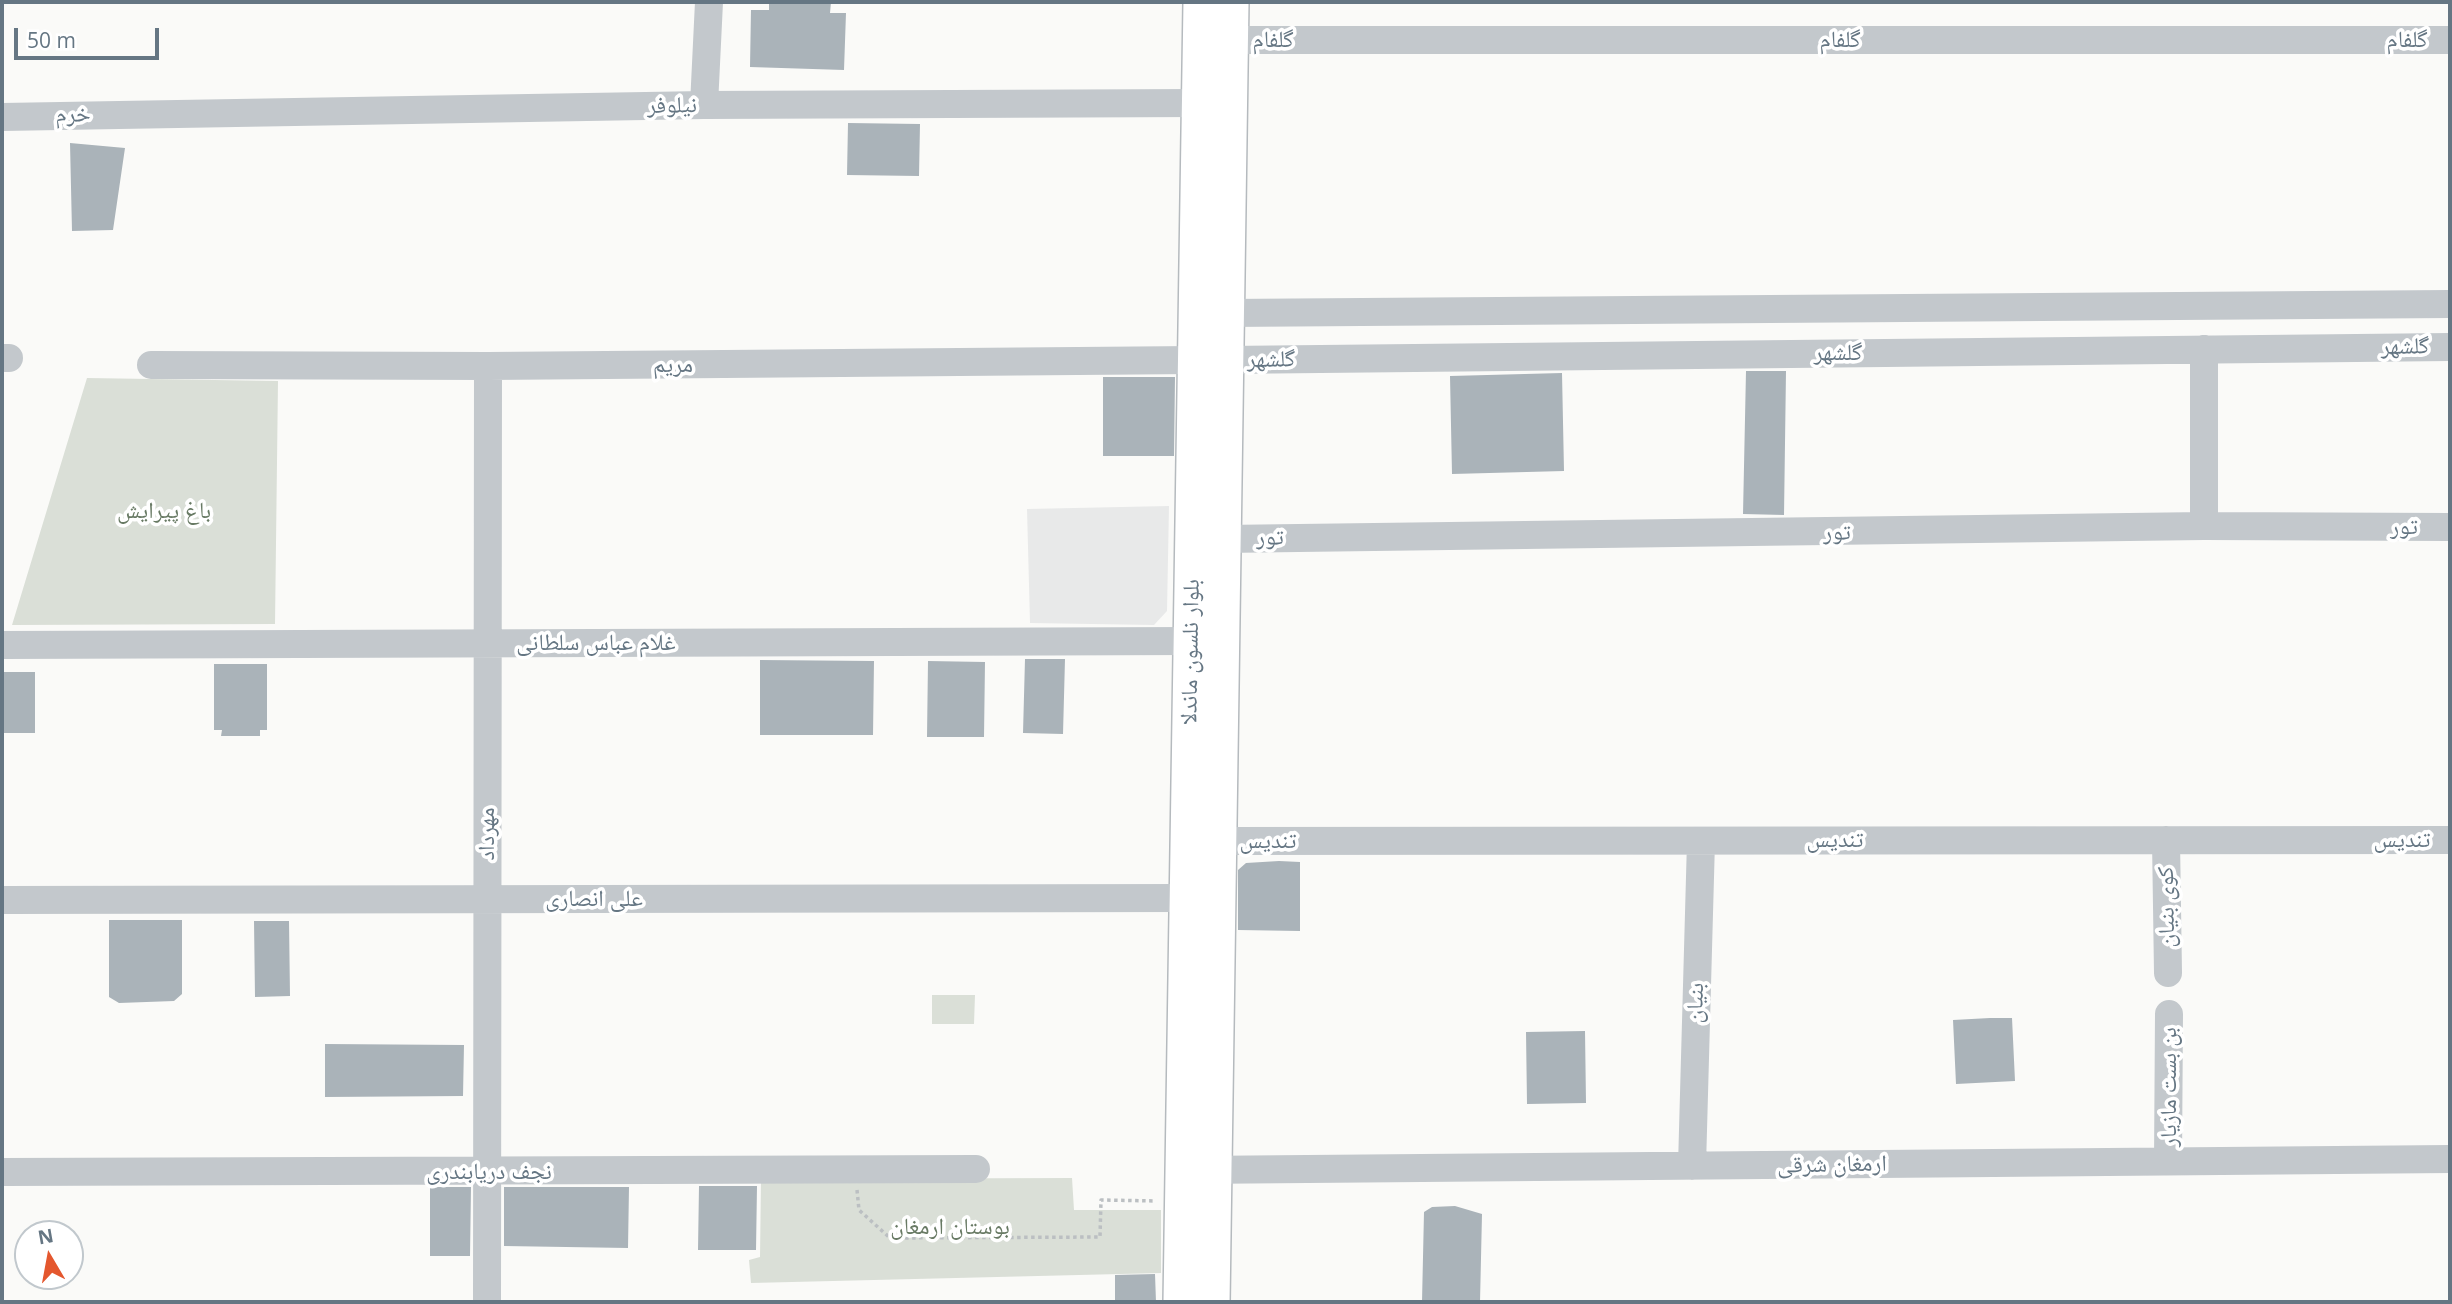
<!DOCTYPE html>
<meta charset="utf-8">
<style>
body{margin:0}
#map{position:relative;width:2452px;height:1304px;overflow:hidden;background:#fafaf8;font-family:"Open Sans",sans-serif}
canvas{display:block}
.frame{position:absolute;inset:0;border:4px solid #657683;pointer-events:none}
.north{position:absolute;left:14px;top:1220px;width:70px;height:70px;box-sizing:border-box;background:#fff;border:2px solid #c1c8cd;border-radius:50%;rotate:350deg;font-size:19px;font-weight:700;line-height:28px;text-align:center;color:#657683}
.north::after{content:'';display:block;margin:auto;width:24px;height:32px;background:#e4572e;clip-path:polygon(50% 0,100% 100%,50% 72%,0 100%)}
.scale{position:absolute;left:14px;top:28px;width:145px;height:32px;box-sizing:border-box;border:4px solid #657683;border-top:0;padding-left:9px;font-size:21px;line-height:24px;white-space:nowrap;color:#657683;-webkit-text-stroke:5px #fff;paint-order:stroke}
</style>
<div id="map">
<canvas width="2452" height="1304"></canvas>
<div class="frame"></div>
<div class="north">N</div>
<div class="scale">50 m</div>
</div>
<script>
const ctx = document.querySelector('canvas').getContext('2d');
ctx.lineJoin = 'round';
function fillPath(path, color) { ctx.fillStyle = color; ctx.fill(path, 'evenodd'); }
const shape = rows => new Path2D(rows.map(r => 'M' + r).join(''));
function stroke(path, color, width, dash) { ctx.strokeStyle = color; ctx.lineWidth = width; ctx.lineCap = dash ? 'butt' : 'round'; ctx.setLineDash(dash || []); ctx.stroke(path); }
function label(font, color, halo, rows, align = 'center') {
  ctx.font = font + ' "Open Sans","Noto Naskh Arabic",sans-serif'; ctx.lineWidth = 7; ctx.setLineDash([]); ctx.textBaseline = 'middle'; ctx.strokeStyle = halo; ctx.fillStyle = color; for (const [text, x, y, turn = 0] of rows) {
    ctx.save(); ctx.translate(x, y); ctx.rotate((+turn || 0) * Math.PI / 180); ctx.textAlign = isNaN(turn) ? turn : align; if (halo) ctx.strokeText(text, 0, 0); ctx.fillText(text, 0, 0); ctx.restore();
  }
}
const built = shape([
 [1169,506,1167,611,1154,625,1030,623,1027,509]
]);
const green = shape([
 [87,378,278,381,275,624,12,625],
 [932,995,975,995,974,1024,932,1024],
 [1072,1178,1074,1210,1161,1210,1161,1273,751,1283,749,1260,760,1257,761,1179]
]);
const building = shape([
 [769,2,831,2,830,13,846,13,844,70,750,67,751,10,769,10],
 [848,123,920,124,919,176,847,175],
 [70,143,125,148,113,230,72,231],
 [1746,371,1786,371,1784,515,1743,514],
 [1562,373,1564,471,1452,474,1450,376],
 [1103,377,1175,377,1174,456,1103,456],
 [1025,659,1065,659,1063,734,1023,733],
 [760,660,874,661,873,735,760,735],
 [928,661,985,662,984,737,927,737],
 [214,664,267,664,267,730,260,730,260,736,221,736,222,730,214,730],
 [2,672,35,672,35,733,2,733],
 [1279,861,1300,862,1300,931,1238,930,1238,870,1246,863],
 [109,920,182,920,182,994,174,1001,119,1003,109,997],
 [254,921,289,921,290,996,255,997],
 [1990,1018,2012,1018,2015,1081,1956,1084,1953,1020],
 [1585,1031,1586,1103,1527,1104,1526,1032],
 [325,1044,464,1045,463,1096,325,1097],
 [699,1186,757,1186,756,1250,698,1250],
 [430,1187,471,1187,470,1256,430,1256],
 [504,1187,629,1187,628,1248,504,1246],
 [1455,1206,1482,1214,1480,1302,1422,1302,1424,1212,1432,1207],
 [1155,1274,1156,1302,1115,1302,1115,1275]
]);
const path = shape([
 [857,1190,859,1210,890,1238,1100,1237,1101,1200,1156,1201]
]);
const minor = shape([
 [1230,40,2450,40],
 [704,105,709,2],
 [2,117,704,105,1199,103],
 [1226,313,2450,304],
 [2,358,9,358],
 [1226,360,2450,347],
 [151,365,488,366,1195,360],
 [2204,526,2204,349],
 [1223,539,2204,526,2450,527],
 [2,645,1191,641],
 [2166,840,2168,973],
 [1219,841,2450,840],
 [2,900,1187,898],
 [2168,1161,2169,1014],
 [1692,1166,1701,841],
 [1193,1170,2450,1159],
 [2,1172,976,1169],
 [487,1302,488,366]
]);
const major = shape([
 [1181,1302,1201,2],
 [1212,1302,1231,2]
]);
const streetNames = [
 ["گلفام",1273,40],
 ["گلفام",1840,40],
 ["گلفام",2407,40],
 ["نیلوفر",672,106,-1],
 ["خرم",73,115,-1],
 ["گلشهر",2405,347,-1],
 ["گلشهر",1838,353],
 ["گلشهر",1271,360,-1],
 ["مریم",673,365],
 ["تور",2404,527],
 ["تور",1837,533,-1],
 ["تور",1270,538,-1],
 ["غلام عباس سلطانی",596,643],
 ["بلوار نلسون ماندلا",1191,652,-89],
 ["مهرداد",487,834,-90],
 ["تندیس",1835,840],
 ["تندیس",2402,840],
 ["تندیس",1268,841],
 ["علی انصاری",594,899],
 ["کوی بنیان",2167,907,-91],
 ["بنیان",1696,1003,-88],
 ["بن بست مازیار",2169,1087,-90],
 ["ارمغان شرقی",1832,1165,-1],
 ["نجف دریابندری",489,1172]
];
const parkNames = [
 ["باغ پیرایش",164,511],
 ["بوستان ارمغان",950,1227]
];
fillPath(built, '#e8e9e9');
fillPath(green, '#dadfd7');
fillPath(building, '#aab3b9');
stroke(major, '#b5babe', 38);
stroke(path, '#bbbfc2', 3.5, [3.5, 3.5]);
stroke(minor, '#c3c8cc', 28);
stroke(major, '#fff', 35);
label('23px', '#657683', '#fff', streetNames);
label('23px', '#687a64', '#fff', parkNames);
</script>
